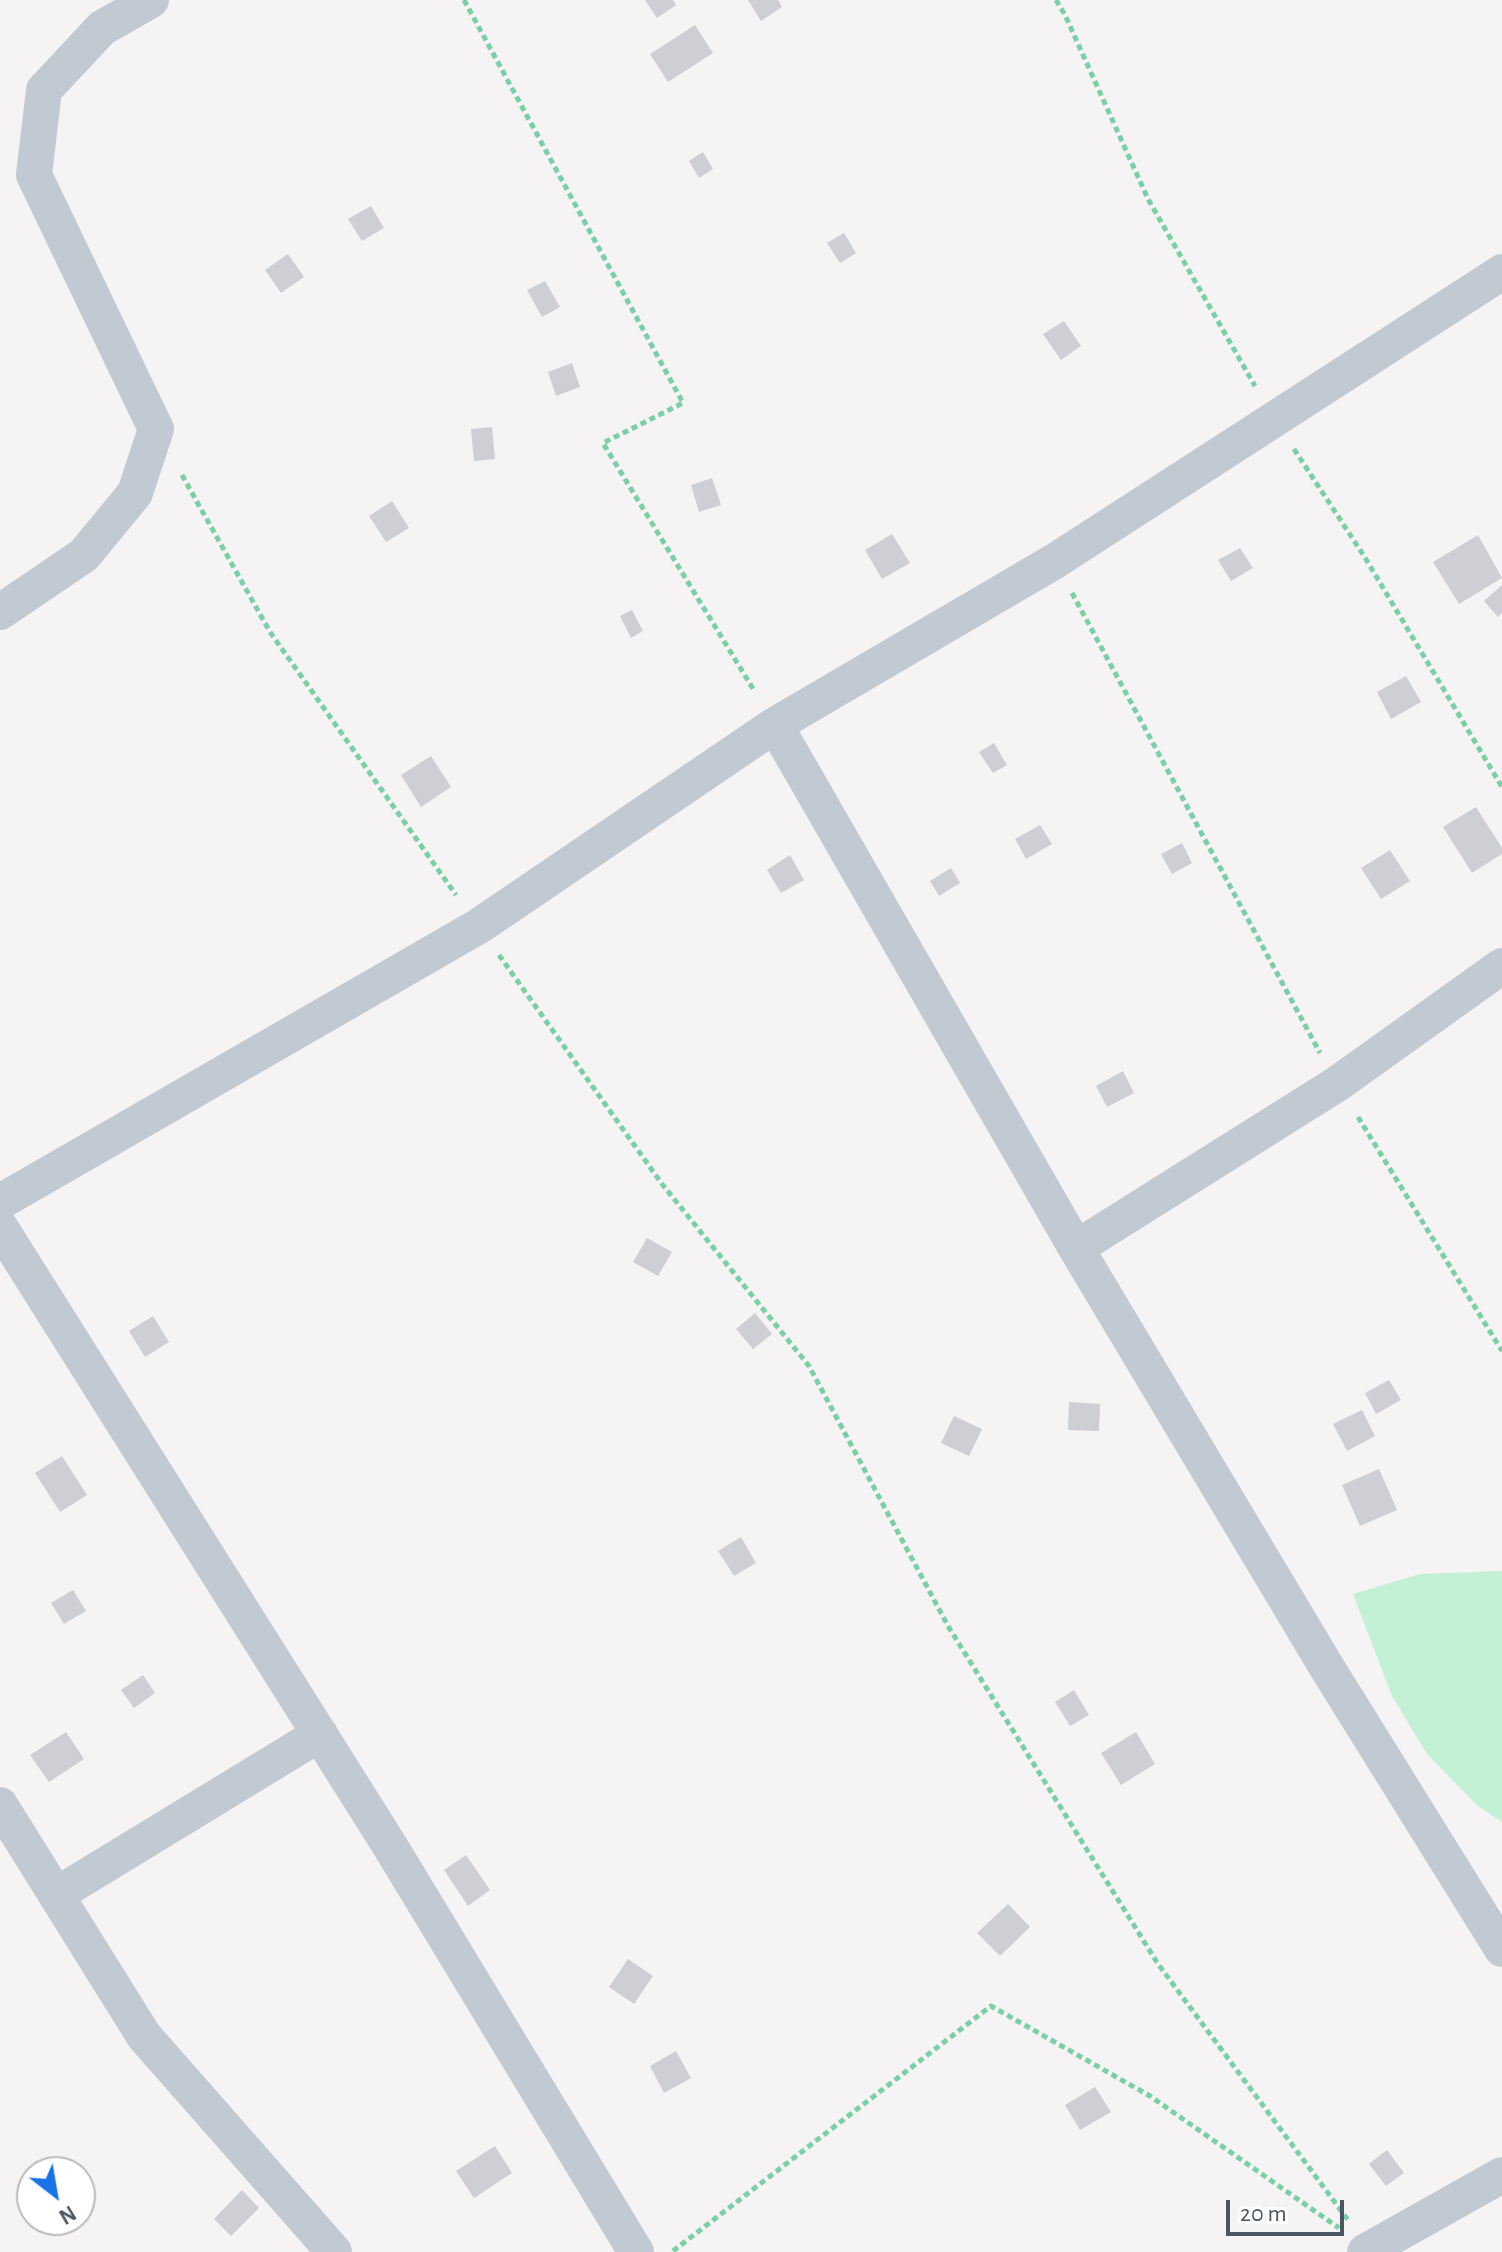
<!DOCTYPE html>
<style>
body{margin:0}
#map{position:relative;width:1502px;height:2252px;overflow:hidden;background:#f5f3f3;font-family:"Alegreya Sans",sans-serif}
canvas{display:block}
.north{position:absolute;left:16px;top:2156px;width:80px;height:80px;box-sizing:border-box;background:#fff;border:2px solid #b7bbc0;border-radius:50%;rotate:149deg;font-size:22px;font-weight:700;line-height:32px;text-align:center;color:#4a5661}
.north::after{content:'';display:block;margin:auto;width:28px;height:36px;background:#1a73e8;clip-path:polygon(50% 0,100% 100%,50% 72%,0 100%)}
.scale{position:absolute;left:1226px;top:2200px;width:118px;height:36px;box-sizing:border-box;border:4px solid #4a5661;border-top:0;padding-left:10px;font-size:24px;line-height:28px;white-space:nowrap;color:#4a5661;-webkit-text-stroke:6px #fff;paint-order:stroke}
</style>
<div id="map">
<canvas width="1502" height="2252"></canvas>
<div class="north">N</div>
<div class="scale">20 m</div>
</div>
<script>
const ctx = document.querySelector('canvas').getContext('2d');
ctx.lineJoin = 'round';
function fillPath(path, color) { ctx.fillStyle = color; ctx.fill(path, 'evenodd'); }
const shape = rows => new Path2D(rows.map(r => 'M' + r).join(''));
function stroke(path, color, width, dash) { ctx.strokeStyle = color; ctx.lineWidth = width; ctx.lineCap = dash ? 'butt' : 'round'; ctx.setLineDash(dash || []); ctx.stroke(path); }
const green = shape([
 [1502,1571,1502,1822,1478,1806,1427,1754,1392,1696,1353,1594,1420,1574]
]);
const building = shape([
 [645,0,673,0,676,5,657,18],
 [748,0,778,0,782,7,761,21],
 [695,25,713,53,668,82,650,54],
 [703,152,713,169,699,178,689,161],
 [371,206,384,228,362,241,348,219],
 [844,233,856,253,840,263,827,243],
 [288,254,304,277,281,293,265,270],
 [545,281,560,307,542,317,527,290],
 [1064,321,1081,346,1061,360,1043,334],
 [572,363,580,387,556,396,548,372],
 [492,427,495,459,474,461,471,429],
 [712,478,721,505,699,512,691,485],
 [392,501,409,528,386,542,369,516],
 [892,534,910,563,882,579,865,550],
 [1478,535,1502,578,1459,604,1433,562],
 [1240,548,1253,568,1231,581,1218,560],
 [1502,585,1502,613,1498,617,1484,601],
 [632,610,643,631,631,638,620,616],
 [1406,676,1421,702,1391,719,1377,692],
 [994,743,1007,765,993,773,979,752],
 [431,756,451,787,421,807,401,775],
 [1476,807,1502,848,1502,854,1472,873,1443,827],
 [1040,825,1052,844,1026,859,1015,839],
 [1182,843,1192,863,1172,874,1161,854],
 [1390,850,1410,881,1381,899,1361,868],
 [790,855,804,880,781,893,767,870],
 [951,868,960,883,939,896,930,881],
 [1123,1071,1134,1093,1107,1107,1096,1086],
 [647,1238,672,1252,658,1276,633,1262],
 [755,1313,772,1334,753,1349,736,1329],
 [153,1316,169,1342,145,1357,129,1331],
 [1389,1380,1401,1400,1376,1414,1365,1393],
 [1069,1402,1100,1404,1099,1431,1068,1430],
 [1362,1410,1375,1436,1347,1451,1333,1424],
 [954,1416,982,1429,969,1456,941,1443],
 [62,1456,87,1495,60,1512,35,1473],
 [1379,1469,1397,1510,1360,1526,1342,1485],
 [741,1537,756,1563,734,1576,718,1551],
 [73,1590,86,1611,64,1624,51,1603],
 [143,1675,155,1693,134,1708,121,1690],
 [1074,1690,1089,1715,1070,1726,1055,1702],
 [66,1732,84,1759,49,1782,30,1755],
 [1136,1732,1155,1764,1121,1785,1101,1753],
 [466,1855,490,1890,468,1906,444,1870],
 [1008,1904,1030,1927,1000,1956,977,1933],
 [628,1959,653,1976,634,2004,609,1987],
 [676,2051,691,2078,664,2093,650,2066],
 [1095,2087,1111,2112,1080,2130,1065,2105],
 [495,2146,512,2173,474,2198,456,2171],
 [1387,2150,1404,2173,1386,2186,1369,2164],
 [242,2190,259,2208,231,2236,214,2219]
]);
const path = shape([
 [464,0,683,403,603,443,755,692],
 [1056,0,1065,15,1148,199,1255,386],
 [1294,449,1364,556,1502,787],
 [182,475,270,632,456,895],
 [1072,593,1320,1053],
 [499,955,662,1184,809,1366,948,1626,1158,1964,1348,2220],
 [1358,1117,1502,1351],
 [673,2251,991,2006,1150,2096,1339,2228]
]);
const minor = shape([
 [0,612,84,555,135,493,156,429,34,175,44,90,102,28,151,0],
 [775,725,1076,1248,1326,1666,1502,1949],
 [0,1202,479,926,775,725,1055,561,1502,272],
 [0,1227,390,1846,636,2252],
 [1076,1248,1337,1084,1502,966],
 [0,1805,144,2036,334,2252],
 [56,1895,320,1734],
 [1365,2252,1502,2175]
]);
fillPath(green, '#c3f1d5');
fillPath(building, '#cdcfd5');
stroke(path, '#7ad0a6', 5, [6, 4]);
stroke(minor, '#c1cad2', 36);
</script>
